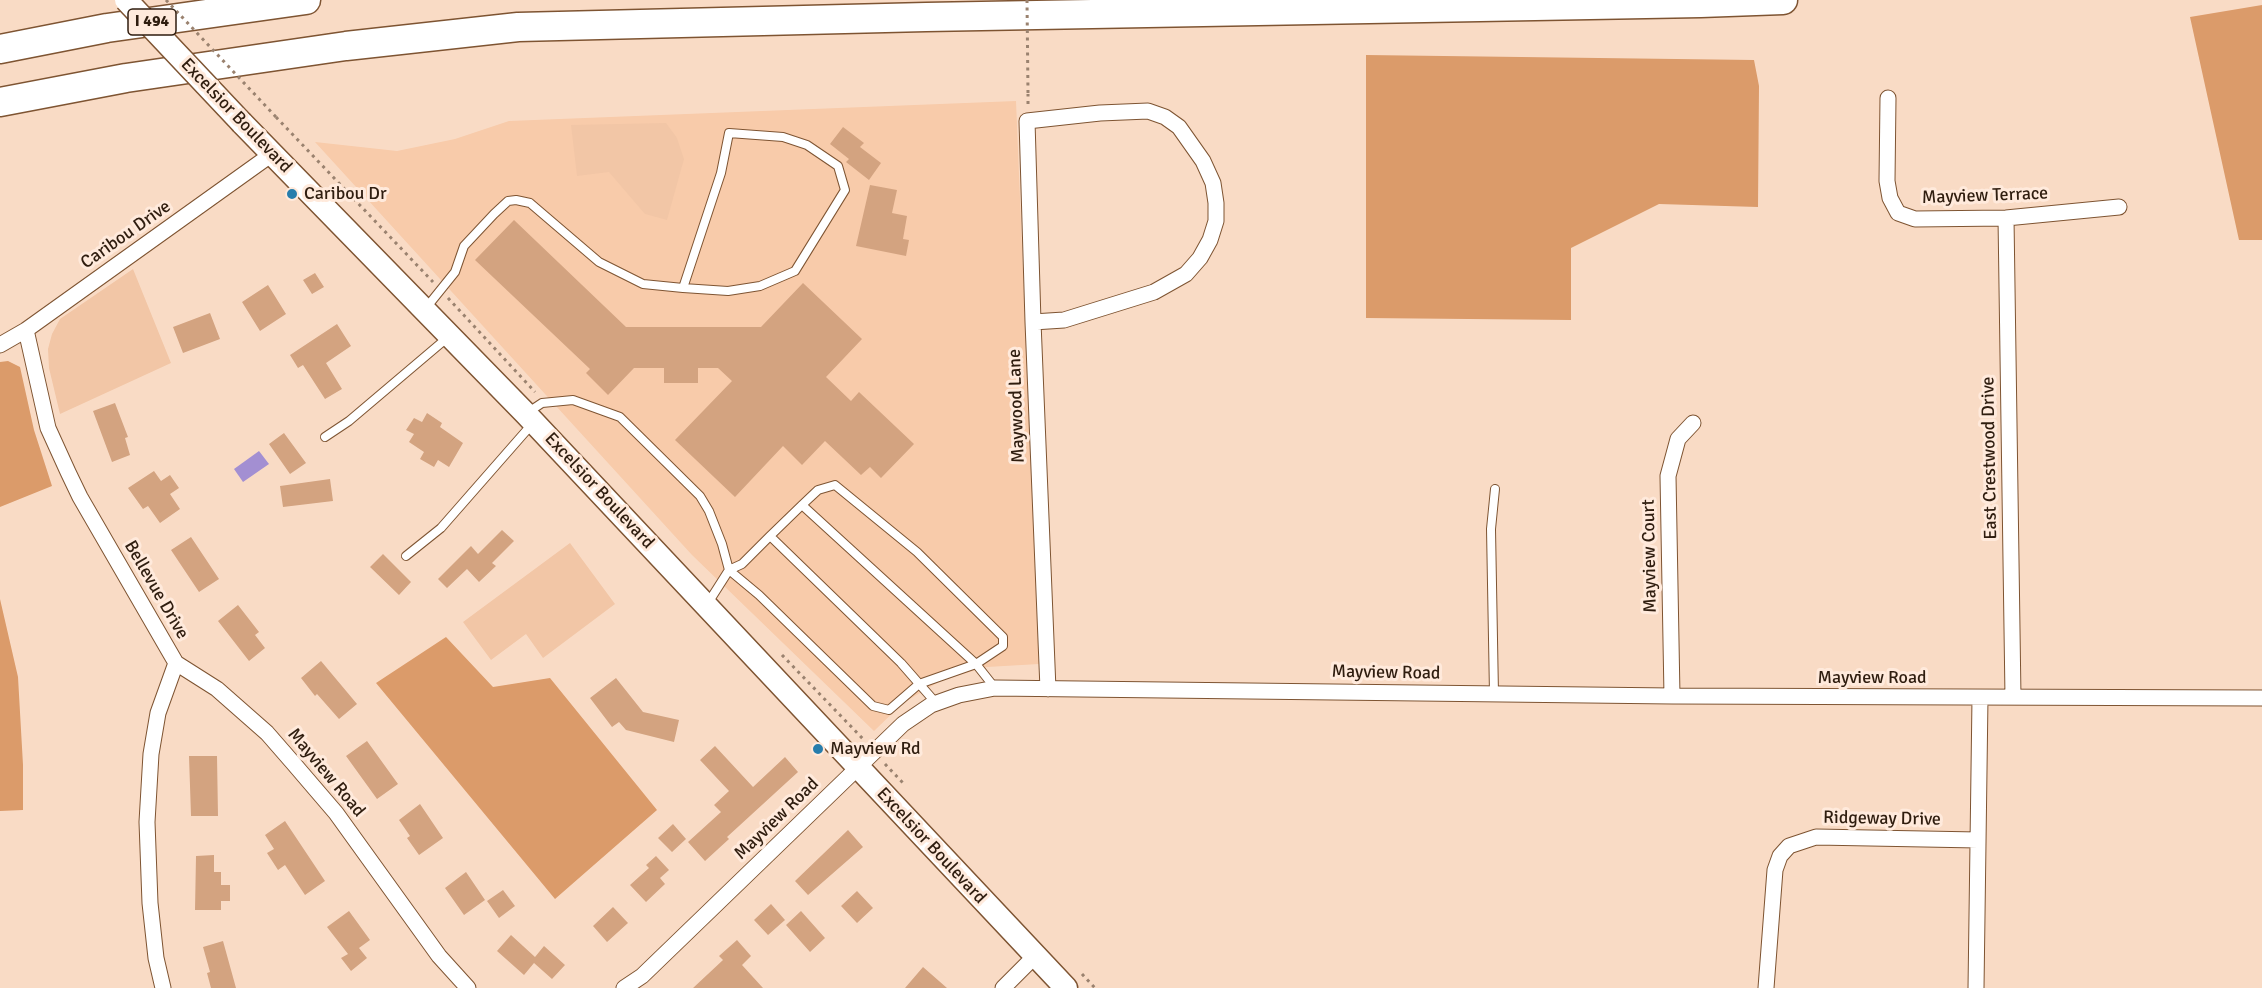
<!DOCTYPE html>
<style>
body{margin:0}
canvas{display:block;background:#f9dbc5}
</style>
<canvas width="2262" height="988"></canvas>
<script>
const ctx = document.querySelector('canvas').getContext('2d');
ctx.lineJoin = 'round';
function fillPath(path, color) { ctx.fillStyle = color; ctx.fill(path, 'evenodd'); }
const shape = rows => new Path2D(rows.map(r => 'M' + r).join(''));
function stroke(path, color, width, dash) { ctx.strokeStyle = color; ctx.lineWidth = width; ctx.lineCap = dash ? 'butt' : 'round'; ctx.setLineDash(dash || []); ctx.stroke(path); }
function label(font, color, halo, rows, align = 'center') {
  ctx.font = font + ' Signika,sans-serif'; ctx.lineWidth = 6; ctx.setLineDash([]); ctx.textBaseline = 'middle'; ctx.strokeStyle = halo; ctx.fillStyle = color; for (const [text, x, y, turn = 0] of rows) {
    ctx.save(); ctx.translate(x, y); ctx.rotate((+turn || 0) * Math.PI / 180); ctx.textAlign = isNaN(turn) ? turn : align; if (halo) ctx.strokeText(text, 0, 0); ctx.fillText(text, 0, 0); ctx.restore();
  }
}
const built = shape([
 [1016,101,1039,664,987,667,942,680,903,703,874,731,692,555,315,142,397,151,455,139,509,121]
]);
const green = shape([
 [666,123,677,138,684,159,667,220,645,214,609,172,577,176,571,125],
 [133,269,171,363,60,414,49,368,48,349,52,334,60,319],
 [570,543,615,604,543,658,526,634,491,660,463,622]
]);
const forest = shape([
 [2262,5,2262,240,2239,240,2190,17],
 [1366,55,1754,60,1759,86,1758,207,1659,204,1571,248,1571,320,1366,318],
 [8,361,20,367,34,430,52,486,0,507,0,362],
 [0,599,18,677,23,765,23,810,0,811],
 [446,637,493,687,550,678,657,810,555,899,376,683]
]);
const water = shape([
 [259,451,269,464,243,482,234,469]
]);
const building = shape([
 [843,127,864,143,860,147,881,163,869,180,846,162,849,159,830,144],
 [870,185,897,190,892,213,907,216,903,239,909,240,906,256,856,246],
 [514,220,626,327,761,327,803,283,862,339,826,377,851,401,859,392,914,444,881,478,870,467,861,475,825,441,802,465,783,446,735,497,675,440,732,381,718,368,698,368,698,383,664,383,664,368,634,368,608,395,586,373,590,369,475,260],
 [315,273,324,287,312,294,303,280],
 [268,285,286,314,260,331,242,302],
 [210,313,220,339,183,353,173,327],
 [337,324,351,346,326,363,342,389,325,399,303,365,298,368,290,355],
 [115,403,128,437,125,438,130,455,112,462,93,411],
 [427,413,442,423,440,427,463,443,449,467,438,460,434,467,420,459,424,452,409,442,414,434,406,430,414,418,422,422],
 [284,433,306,463,290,474,269,444],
 [154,471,161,481,170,475,179,488,170,494,180,509,160,523,148,506,143,509,128,488],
 [330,479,333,501,283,507,280,486],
 [502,530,514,541,492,563,496,566,479,582,467,569,447,588,438,579,471,546,478,554],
 [191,537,219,579,199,592,171,550],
 [383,554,411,582,399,595,370,567],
 [238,605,259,632,255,635,265,648,249,661,218,621],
 [321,661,357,704,339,719,317,694,315,696,301,678],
 [616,678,643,712,679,720,674,742,626,730,619,722,612,727,590,698],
 [367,741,398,784,377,799,346,756],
 [715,746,753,787,785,757,798,772,727,837,729,839,705,861,688,842,721,812,714,805,729,791,700,760],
 [189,756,217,756,218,816,191,816],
 [420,804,443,838,419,855,407,838,410,836,399,820],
 [285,821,325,881,305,895,285,865,278,870,267,853,274,849,265,835],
 [673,824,686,839,672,852,658,838],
 [848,830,863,847,808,895,795,881],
 [214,855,214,872,221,872,221,885,230,885,230,901,221,901,221,910,195,910,196,856],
 [656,856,669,870,660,878,665,884,646,902,630,885,649,868,646,865],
 [466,872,485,900,464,915,445,888],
 [503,890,515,906,499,918,487,901],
 [857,891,873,908,857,923,841,906],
 [771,904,785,920,768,935,754,920],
 [613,907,628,923,607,942,593,926],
 [349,911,370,940,359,948,367,958,351,971,341,958,348,954,327,927],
 [801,911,825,938,810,952,786,925],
 [511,935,535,957,544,946,565,965,552,979,534,963,524,975,497,951],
 [737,940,751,956,742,965,763,988,693,988,723,960,719,956],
 [223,941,236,988,211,988,207,973,210,972,203,947],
 [923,967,947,988,905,988]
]);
const path = shape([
 [1028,104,1028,94],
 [276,117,433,282],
 [448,298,535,392],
 [782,655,865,741],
 [885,764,903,783],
 [1082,974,1095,988]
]);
const service = shape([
 [426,308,455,272,464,246,494,214,508,201,516,200,530,203,599,262,643,284,683,288,728,291,760,286,795,271,845,190,838,166,807,145,783,137,729,133,721,173,683,288],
 [527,413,542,403,573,400,620,417,700,496,709,511,722,544,729,570,708,603],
 [325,437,349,421,447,338],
 [802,505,976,664,919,684,889,710,873,706,759,595,729,570,742,564,770,536,802,505,818,490,835,485,917,552,1003,637,1003,646,976,664,995,688],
 [770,536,901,663,936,703],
 [406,556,441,528,533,423],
 [1494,694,1491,529,1495,489]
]);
const minor = shape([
 [1888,98,1887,181,1890,198,1898,213,1915,219,2006,218,2119,207],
 [2006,218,2013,697],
 [1033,322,1064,320,1154,292,1186,274,1200,258,1210,240,1216,221,1216,203,1213,183,1203,161,1179,127,1165,117,1148,111,1100,113,1027,121,1033,322,1048,689],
 [26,330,48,428,68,472,80,497,176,663,217,689,267,733,294,764,336,813,439,956,468,988],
 [0,345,26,330,272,154],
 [1672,696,1668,476,1678,439,1693,423],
 [163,988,156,958,150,903,147,822,151,754,158,713,176,663],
 [624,988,642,976,903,724,931,705,959,695,995,688,1672,696,2262,698],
 [1003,988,1035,956],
 [1766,988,1775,870,1780,856,1789,846,1816,837,1978,840],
 [1976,988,1980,698]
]);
const secondary = shape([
 [242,123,526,414,1066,988]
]);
const motorway = shape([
 [0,49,107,28,306,0],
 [0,102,126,78,346,46,518,27,926,17,1701,3,1783,0]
]);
const pathBridge = shape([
 [166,0,276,117],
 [1027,0,1028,94]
]);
const secondaryBridge = shape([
 [126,0,242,123]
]);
const markers = [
 [292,194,6,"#277dac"],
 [818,749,6,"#277dac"]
];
const shields = [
 [152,22,48]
];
const shieldNames = [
 ["I 494",152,22]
];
const streetNames = [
 ["Excelsior Boulevard",236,116,46],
 ["Mayview Terrace",1985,196,-2],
 ["Caribou Drive",126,235,-35],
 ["Maywood Lane",1017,406,-92],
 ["East Crestwood Drive",1990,458,-91],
 ["Excelsior Boulevard",599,491,47],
 ["Mayview Court",1650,556,-91],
 ["Bellevue Drive",156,590,60],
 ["Mayview Road",1386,673,1],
 ["Mayview Road",1872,678],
 ["Mayview Road",326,773,50],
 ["Mayview Road",777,819,-44],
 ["Ridgeway Drive",1882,819,1],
 ["Excelsior Boulevard",931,846,47]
];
const poiNames = [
 ["Caribou Dr",304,194],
 ["Mayview Rd",830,749]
];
fillPath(built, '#f8cbaa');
fillPath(green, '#f2c6a6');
fillPath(forest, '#db9b6a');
fillPath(water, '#a38fd2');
fillPath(building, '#d3a380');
stroke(service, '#7e5432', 10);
stroke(minor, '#7e5432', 17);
stroke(secondary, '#7e5432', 25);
stroke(motorway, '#7e5432', 31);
stroke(path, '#9a826f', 3, [3, 4.5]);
stroke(service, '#fff', 8);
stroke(minor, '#fff', 15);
stroke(secondary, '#fff', 22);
stroke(motorway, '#fff', 28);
stroke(secondaryBridge, '#7e5432', 25, []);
stroke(pathBridge, '#9a826f', 3, [3, 4.5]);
stroke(secondaryBridge, '#fff', 22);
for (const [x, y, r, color] of markers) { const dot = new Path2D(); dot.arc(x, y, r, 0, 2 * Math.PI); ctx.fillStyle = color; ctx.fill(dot); stroke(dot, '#ffeadc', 2); }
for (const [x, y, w] of shields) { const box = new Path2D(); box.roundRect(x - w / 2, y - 13, w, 26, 4.5); ctx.fillStyle = '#ffeadc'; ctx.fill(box); stroke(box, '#2f1d0f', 1.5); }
label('bold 16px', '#2f1d0f', null, shieldNames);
label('18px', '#2f1d0f', '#ffeadc', streetNames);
label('18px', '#2f1d0f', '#ffeadc', poiNames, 'left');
</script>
